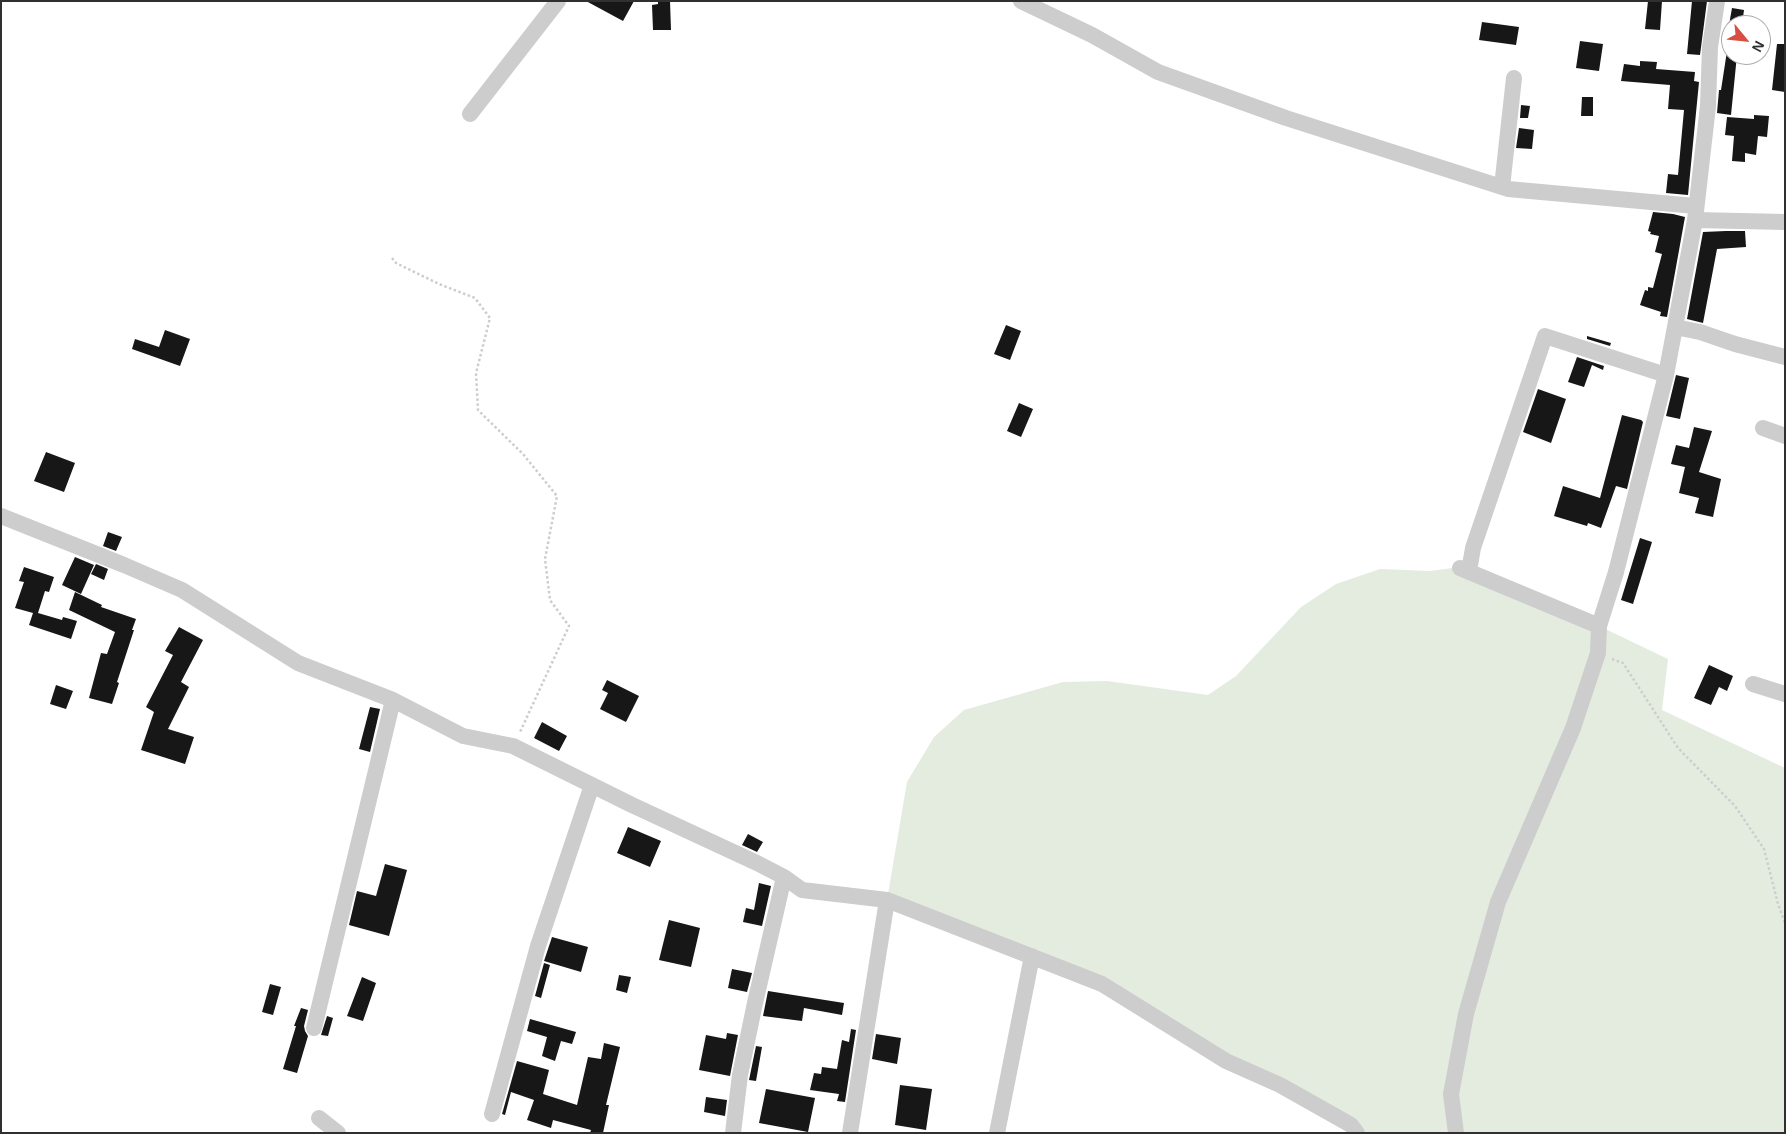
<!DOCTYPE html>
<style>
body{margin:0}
#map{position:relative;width:1786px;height:1134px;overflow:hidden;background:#fff;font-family:Helvetica,sans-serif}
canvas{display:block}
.frame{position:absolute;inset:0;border:2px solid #303030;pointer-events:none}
.north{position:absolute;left:1721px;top:15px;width:50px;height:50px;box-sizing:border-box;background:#fff;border:1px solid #acacac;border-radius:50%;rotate:118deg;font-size:14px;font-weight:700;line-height:20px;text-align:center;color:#303030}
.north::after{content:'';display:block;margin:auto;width:18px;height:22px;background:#d74e42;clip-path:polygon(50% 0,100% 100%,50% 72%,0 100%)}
</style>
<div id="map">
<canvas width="1786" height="1134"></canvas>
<div class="frame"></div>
<div class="north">N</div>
</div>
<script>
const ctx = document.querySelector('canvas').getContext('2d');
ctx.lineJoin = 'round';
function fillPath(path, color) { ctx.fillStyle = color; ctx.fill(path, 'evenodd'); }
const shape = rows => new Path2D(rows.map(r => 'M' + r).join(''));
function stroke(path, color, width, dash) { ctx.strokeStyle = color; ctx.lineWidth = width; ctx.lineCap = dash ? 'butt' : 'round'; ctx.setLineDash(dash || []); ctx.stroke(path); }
const green = shape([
 [1460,567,1599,626,1668,659,1662,710,1785,768,1785,1133,1357,1133,1150,1013,887,900,907,782,934,737,964,710,1063,682,1107,681,1208,695,1236,676,1301,607,1336,584,1380,569,1430,571]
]);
const building = shape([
 [586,1,634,1,623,21],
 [658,1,670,1,671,30,653,30,652,5,658,4],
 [1648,1,1662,1,1660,30,1645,29],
 [1692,1,1707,1,1700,55,1687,54],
 [1732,8,1744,10,1742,25,1729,25],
 [1482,22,1519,27,1516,45,1479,40],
 [1580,41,1603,44,1599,71,1576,68],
 [1777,44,1785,44,1785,92,1772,90],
 [1727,51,1731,51,1731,55,1737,55,1731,115,1717,113,1719,90,1721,90],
 [1640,61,1657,62,1656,69,1695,72,1694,81,1699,82,1688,195,1666,193,1668,174,1678,175,1684,110,1668,109,1670,85,1621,81,1624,64,1640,66],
 [1582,97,1593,97,1593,116,1581,116],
 [1521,105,1530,106,1528,118,1520,118],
 [1754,115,1769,116,1767,137,1758,136,1756,155,1745,153,1745,162,1732,161,1734,136,1725,135,1727,117,1754,119],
 [1519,128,1534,130,1532,149,1516,148],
 [1653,212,1673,214,1685,217,1667,317,1660,316,1661,312,1640,305,1645,290,1648,291,1648,287,1653,288,1662,254,1655,252,1659,236,1650,234,1651,232,1648,231],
 [1726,231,1745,231,1746,247,1717,249,1703,323,1687,319,1703,232],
 [1006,325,1021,331,1010,360,994,354],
 [165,330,190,339,180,366,132,349,135,339,159,347],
 [1587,336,1611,343,1610,346,1587,339],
 [1577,357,1604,366,1603,370,1592,365,1584,387,1568,382],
 [1676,375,1689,378,1680,419,1666,416],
 [1538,389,1566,399,1551,443,1523,432],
 [1019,403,1033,409,1021,437,1007,431],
 [1622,415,1641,420,1643,422,1627,489,1616,486,1601,528,1588,523,1587,526,1554,516,1563,486,1600,498],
 [1694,427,1712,431,1699,472,1721,479,1713,517,1695,513,1699,498,1679,493,1685,467,1671,464,1676,445,1689,448],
 [46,452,75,463,64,492,34,481],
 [108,532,122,537,116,551,103,546],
 [1640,538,1652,542,1633,604,1621,600],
 [75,557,94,565,81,594,62,585],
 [96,564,108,569,104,580,91,574],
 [24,567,54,577,49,592,45,591,38,613,62,620,63,617,77,621,71,639,29,625,33,613,15,608,24,582,19,581],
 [75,592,102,605,101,607,136,619,132,630,134,630,117,682,119,683,112,704,89,698,101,653,107,654,115,632,69,610],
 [179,627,203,640,181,682,189,687,168,729,194,737,185,764,141,750,154,712,146,707,173,655,165,651],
 [1709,665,1733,676,1727,691,1719,687,1711,705,1694,698],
 [607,680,639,696,626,722,600,709,608,693,602,690],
 [56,685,73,691,66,709,50,704],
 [370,707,380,709,370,752,359,749],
 [542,722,567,736,559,751,534,738],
 [628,827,661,841,650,867,617,853],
 [748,834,763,842,757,852,742,845],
 [385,864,407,870,389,936,349,925,357,891,376,896],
 [759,883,771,886,762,926,743,922,746,908,754,910],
 [669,920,700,928,691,967,659,960],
 [552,937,588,947,581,972,544,961],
 [544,963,550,965,541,998,535,996],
 [732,969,752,973,747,992,728,988],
 [619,975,631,977,627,993,616,990],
 [362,977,376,983,363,1021,347,1016],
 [270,984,281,987,273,1015,262,1012],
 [768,991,844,1003,842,1015,804,1008,802,1021,763,1016],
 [301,1008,308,1010,304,1026,305,1031,308,1036,297,1073,283,1069,296,1026,294,1026],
 [327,1016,333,1018,328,1036,321,1035],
 [530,1019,576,1032,572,1044,561,1041,555,1061,542,1056,547,1037,527,1031],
 [851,1029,856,1030,845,1102,837,1101,839,1094,810,1090,814,1073,821,1074,822,1067,837,1069,842,1040,849,1042],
 [727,1033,738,1035,730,1076,699,1070,706,1035,726,1039],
 [876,1034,901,1038,897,1064,872,1059],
 [604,1043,620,1047,606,1105,609,1105,603,1133,590,1133,591,1130,553,1120,551,1128,527,1120,534,1100,511,1092,505,1115,502,1114,517,1061,549,1070,543,1094,577,1105,588,1057,601,1059],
 [756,1046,762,1047,756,1081,749,1080],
 [900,1085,932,1089,926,1130,895,1125],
 [766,1089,815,1098,808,1132,759,1123],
 [706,1097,727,1100,725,1116,704,1112]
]);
const path = shape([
 [392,258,396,263,439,284,475,298,490,318,476,373,478,410,523,454,557,496,545,559,550,600,569,626,520,732],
 [1612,659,1623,663,1678,748,1735,806,1764,849,1778,904,1785,923]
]);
const minor = shape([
 [1021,1,1092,35,1158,72,1286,118,1508,189,1695,206],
 [470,114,558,1],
 [1502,187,1514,78],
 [1695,220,1785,222],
 [1675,327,1700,332,1735,344,1785,357],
 [1763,428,1785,436],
 [1,516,124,565,182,590,298,663,393,700,463,736,513,746,632,805,757,863,784,877,802,890,887,900,1102,984,1226,1061,1280,1085,1351,1125,1357,1133],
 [1460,568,1599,626],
 [1469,571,1473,548,1545,336,1666,375],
 [1753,684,1785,694],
 [314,1028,393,700],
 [492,1114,538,946,592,785],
 [319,1118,338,1133],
 [733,1133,740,1075,755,1003,784,877],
 [850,1133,887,900],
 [997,1133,1032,956],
 [1456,1133,1451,1094,1466,1014,1498,902,1573,728,1598,653,1599,626,1616,572,1666,375,1695,220,1708,106,1710,47,1717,1]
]);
fillPath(green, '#e4ece0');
fillPath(building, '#171717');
stroke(path, '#cdcdcd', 2.5, [2.5, 2.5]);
stroke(minor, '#cdcdcd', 16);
</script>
